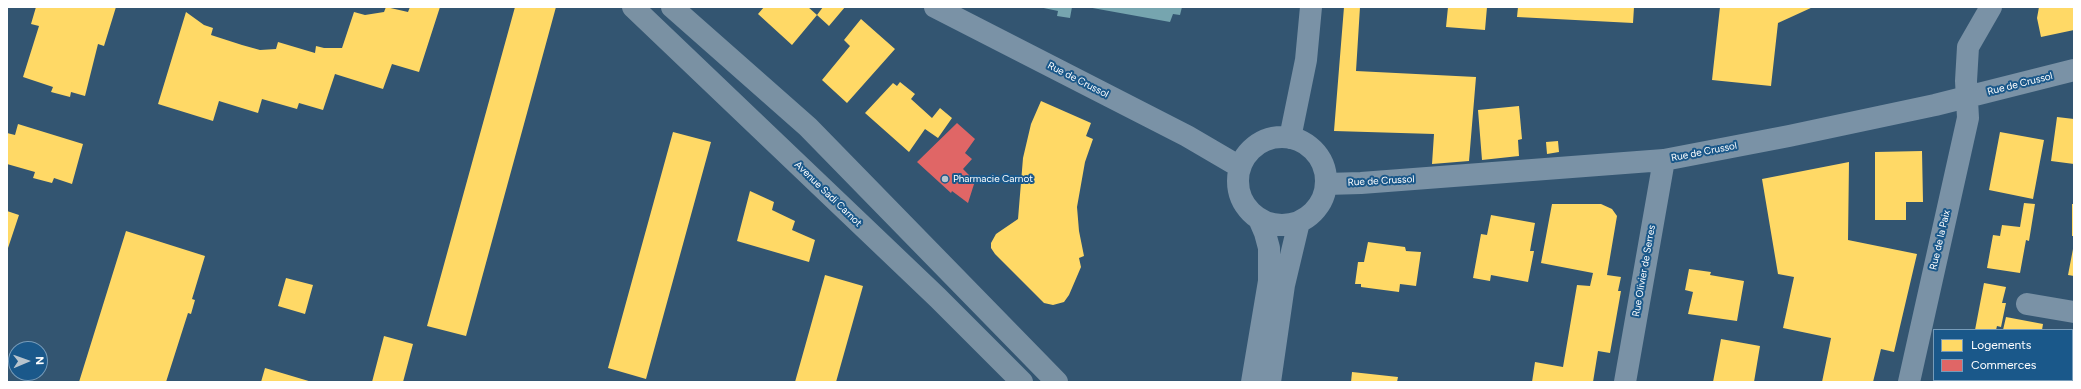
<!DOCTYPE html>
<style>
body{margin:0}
#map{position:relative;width:2081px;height:389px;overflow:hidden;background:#335571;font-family:Figtree,sans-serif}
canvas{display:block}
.frame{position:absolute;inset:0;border:8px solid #fff;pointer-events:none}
.legend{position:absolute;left:1933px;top:329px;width:140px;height:52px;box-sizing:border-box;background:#1a588a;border:1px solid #769bb9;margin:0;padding:5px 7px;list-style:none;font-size:12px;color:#fff}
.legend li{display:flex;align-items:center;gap:8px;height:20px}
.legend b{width:20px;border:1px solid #769bb9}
.north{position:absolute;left:8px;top:341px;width:40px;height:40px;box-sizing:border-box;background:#1a588a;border:1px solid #769bb9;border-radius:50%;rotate:88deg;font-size:11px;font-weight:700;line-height:16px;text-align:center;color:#fff}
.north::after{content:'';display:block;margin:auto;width:14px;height:18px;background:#b8c4cd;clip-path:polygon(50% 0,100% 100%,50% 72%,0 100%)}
</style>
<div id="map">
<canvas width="2081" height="389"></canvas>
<div class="frame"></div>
<ul class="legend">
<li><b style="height:11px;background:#ffd966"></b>Logements</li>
<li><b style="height:11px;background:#e06666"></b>Commerces</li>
</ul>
<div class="north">N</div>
</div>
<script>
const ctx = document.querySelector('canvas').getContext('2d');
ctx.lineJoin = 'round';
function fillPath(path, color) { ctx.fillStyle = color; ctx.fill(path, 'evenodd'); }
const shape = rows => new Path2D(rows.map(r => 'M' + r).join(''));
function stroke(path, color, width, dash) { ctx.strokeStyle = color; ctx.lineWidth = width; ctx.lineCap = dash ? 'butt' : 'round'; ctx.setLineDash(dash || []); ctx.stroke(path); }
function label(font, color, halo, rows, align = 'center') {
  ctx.font = font + ' Figtree,sans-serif'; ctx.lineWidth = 4; ctx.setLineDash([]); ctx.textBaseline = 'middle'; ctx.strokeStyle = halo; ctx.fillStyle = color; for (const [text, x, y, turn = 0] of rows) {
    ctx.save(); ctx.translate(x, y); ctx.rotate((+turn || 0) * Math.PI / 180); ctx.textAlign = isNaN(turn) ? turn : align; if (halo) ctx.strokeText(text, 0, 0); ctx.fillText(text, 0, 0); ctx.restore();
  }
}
const homes = shape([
 [36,7,116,7,104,46,98,44,85,96,71,92,70,97,51,92,53,87,23,77,39,26,31,24],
 [386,7,408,12,410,7,440,7,419,72,392,64,383,89,335,74,323,110,299,103,297,109,262,99,258,113,219,101,213,121,158,104,186,12,204,25,213,28,211,35,242,45,260,50,276,49,278,42,315,53,316,46,324,48,342,48,354,12,365,15,384,12],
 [515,7,556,7,466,336,427,326],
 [764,7,808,7,817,15,792,45,758,14],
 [823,7,845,7,829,26,817,15],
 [1344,7,1360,7,1356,71,1476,77,1469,161,1432,164,1434,134,1334,131],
 [1448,7,1487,7,1485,30,1446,27],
 [1518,7,1634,7,1633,23,1517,17],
 [1720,7,1813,7,1778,23,1771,86,1712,80],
 [2039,7,2074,7,2074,30,2041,37,2037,18],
 [861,19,895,49,847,103,822,80,850,46,844,40],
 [900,82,915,94,911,99,932,118,940,108,952,118,938,138,925,129,909,152,865,113,893,83,897,86],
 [1041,101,1091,123,1086,136,1093,139,1085,162,1077,207,1079,231,1084,256,1079,258,1081,267,1069,295,1064,302,1053,305,1044,303,995,254,991,248,991,243,996,234,1018,219,1023,158,1031,124],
 [1519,106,1522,139,1518,140,1519,156,1482,160,1478,110],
 [2057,117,2074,119,2074,164,2051,161],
 [18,124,83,144,72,184,54,178,52,183,33,178,35,172,7,164,7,133,15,135],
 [673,132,711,142,646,379,608,368],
 [2000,132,2044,140,2033,199,1989,190],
 [1558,141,1559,152,1547,154,1546,142],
 [1922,151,1923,202,1906,202,1906,220,1875,220,1875,152],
 [1849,162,1848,240,1917,254,1894,352,1881,349,1873,382,1822,382,1831,338,1783,328,1794,277,1778,274,1762,179],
 [750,191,774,202,772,210,795,221,792,230,815,240,809,262,737,241],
 [2024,203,2035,204,2029,241,2026,240,2020,273,1987,268,1993,235,2000,236,2002,225,2020,227],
 [1552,204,1601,204,1612,209,1617,216,1607,275,1621,277,1618,291,1621,291,1610,353,1598,351,1593,382,1532,382,1535,362,1563,367,1577,285,1590,286,1593,273,1541,263],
 [2072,204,2074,204,2074,236,2072,236],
 [7,211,19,215,7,251],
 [1491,215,1535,223,1530,251,1534,251,1528,282,1491,275,1490,281,1473,278,1481,234,1487,235],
 [126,231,205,256,192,299,195,300,191,314,188,313,166,382,79,382],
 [1368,242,1405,247,1406,251,1421,252,1416,286,1400,284,1399,292,1361,287,1361,284,1355,284,1358,262,1364,262],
 [2073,249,2074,249,2074,276,2068,275],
 [1689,269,1711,272,1710,275,1744,281,1737,321,1688,314,1693,292,1685,290],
 [825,275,863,286,836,382,795,382],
 [286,278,313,285,305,314,278,306],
 [1984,283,2006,287,2002,303,2006,303,2001,327,1997,326,1996,330,1975,330],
 [2006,317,2043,324,2042,330,2003,330],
 [384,336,413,344,403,382,372,382],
 [1721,339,1760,346,1754,382,1713,382],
 [265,368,312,382,261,382],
 [1352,372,1398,377,1397,382,1351,382]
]);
const shops = shape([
 [957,123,975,139,965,153,972,159,963,169,975,181,968,203,952,191,951,193,917,162]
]);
const public = shape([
 [1039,7,1072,7,1070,18,1057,16,1058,11],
 [1087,7,1182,7,1180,15,1173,14,1170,22]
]);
const minor = shape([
 [935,7,1187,136,1240,167],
 '1238 181a44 44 0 1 1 88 0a44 44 0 1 1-88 0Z',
 [1290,138,1306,60,1311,7],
 [1326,184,1361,183,1664,160,1789,136,1935,105,2074,70],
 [2027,304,2074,312],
 [1252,382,1269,281,1269,248,1265,233,1259,219],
 [1270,382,1284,285,1299,222],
 [1625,382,1664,160],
 [1909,382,1968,118,1966,81,1968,47,1991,7]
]);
const major = shape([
 [633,7,938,298,1022,382],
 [672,7,808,127,1057,382]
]);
const markers = [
 [945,179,4,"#b8c4cd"]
];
const streetNames = [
 ["Rue de Crussol",1078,80,27],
 ["Rue de Crussol",2020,84,-14],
 ["Rue de Crussol",1704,152,-11],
 ["Rue de Crussol",1381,181,-3],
 ["Avenue Sadi Carnot",828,194,44],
 ["Rue de la Paix",1940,240,-77],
 ["Rue Olivier de Serres",1644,271,-80]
];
const poiNames = [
 ["Pharmacie Carnot",953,179]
];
fillPath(homes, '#ffd966');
fillPath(shops, '#e06666');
fillPath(public, '#76a5af');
stroke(minor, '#7a92a6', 22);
stroke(major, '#7a91a3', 22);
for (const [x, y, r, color] of markers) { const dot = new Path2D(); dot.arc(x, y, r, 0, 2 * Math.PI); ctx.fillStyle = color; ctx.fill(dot); stroke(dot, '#1a588a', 1.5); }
label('10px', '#fff', '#1a588a', streetNames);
label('10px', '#fff', '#1a588a', poiNames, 'left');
</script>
